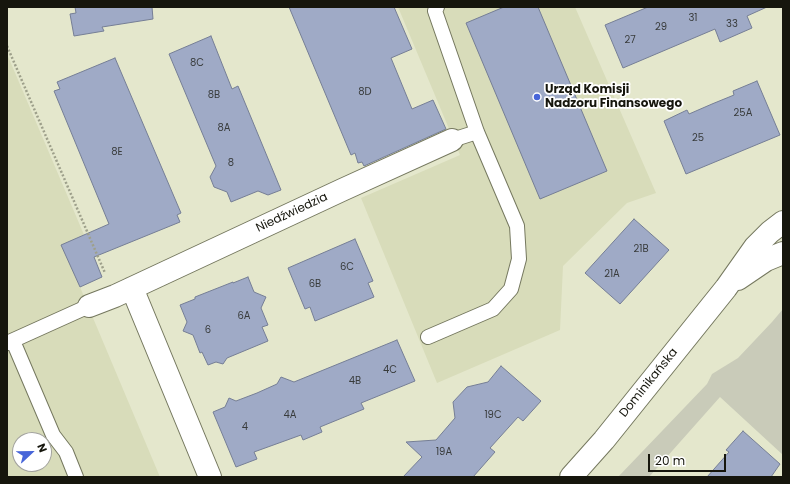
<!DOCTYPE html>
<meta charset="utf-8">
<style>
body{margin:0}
#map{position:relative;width:790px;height:484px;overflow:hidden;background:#e4e7cc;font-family:Poppins,sans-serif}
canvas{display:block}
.frame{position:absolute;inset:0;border:8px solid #16160d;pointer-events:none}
.north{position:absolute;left:12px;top:432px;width:40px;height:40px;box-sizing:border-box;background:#fff;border:1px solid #a2a29e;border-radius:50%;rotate:68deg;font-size:11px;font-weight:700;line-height:16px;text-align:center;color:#16160d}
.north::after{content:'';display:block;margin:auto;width:14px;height:18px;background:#4765d9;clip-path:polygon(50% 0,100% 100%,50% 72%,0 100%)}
.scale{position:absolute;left:648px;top:454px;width:78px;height:18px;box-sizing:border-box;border:2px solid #16160d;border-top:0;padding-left:5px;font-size:12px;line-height:14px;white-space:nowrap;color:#16160d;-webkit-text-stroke:3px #fff;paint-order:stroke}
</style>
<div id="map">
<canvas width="790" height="484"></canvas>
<div class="frame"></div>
<div class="north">N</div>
<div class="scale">20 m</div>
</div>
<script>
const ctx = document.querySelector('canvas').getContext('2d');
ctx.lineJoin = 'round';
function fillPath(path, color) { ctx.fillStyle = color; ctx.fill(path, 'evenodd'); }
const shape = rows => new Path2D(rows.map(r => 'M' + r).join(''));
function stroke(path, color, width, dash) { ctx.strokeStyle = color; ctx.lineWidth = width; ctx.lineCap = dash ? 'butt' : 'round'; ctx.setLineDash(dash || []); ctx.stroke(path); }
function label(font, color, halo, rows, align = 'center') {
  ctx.font = font + ' Poppins,sans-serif'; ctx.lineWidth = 3.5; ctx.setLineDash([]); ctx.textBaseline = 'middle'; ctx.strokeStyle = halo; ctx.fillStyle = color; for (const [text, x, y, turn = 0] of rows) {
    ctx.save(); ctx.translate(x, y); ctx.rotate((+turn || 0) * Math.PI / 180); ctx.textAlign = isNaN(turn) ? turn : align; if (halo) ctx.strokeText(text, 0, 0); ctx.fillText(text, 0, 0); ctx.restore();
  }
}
const built = shape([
 [398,7,575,7,656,193,627,203,563,266,560,330,437,383,361,198,460,155],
 [7,54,102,277,80,287,160,477,7,477],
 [20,440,44,440,44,464,20,464]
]);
const green = shape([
 [783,309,783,455,720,397,649,477,618,477,707,384,712,374,738,358,772,322]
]);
const building = shape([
 [75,7,152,7,153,19,102,27,104,31,74,36,70,14,76,13,75,7],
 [289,7,394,7,412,49,391,58,412,109,433,100,446,129,364,166,362,162,358,163,355,153,351,155,289,7],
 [504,7,538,7,607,171,540,199,466,23,504,7],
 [648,7,767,7,747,16,752,28,720,42,715,29,623,68,605,25,648,7],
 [211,36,232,89,238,86,281,190,268,195,258,191,231,202,227,192,214,187,210,177,216,166,169,54,211,36],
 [115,58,181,213,177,215,180,222,94,257,102,277,80,287,61,245,109,224,54,91,60,89,57,82,115,58],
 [757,81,780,135,686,174,664,121,687,110,689,114,712,104,734,95,733,91,757,81],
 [634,219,669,250,620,304,585,273,634,219],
 [355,239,373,281,368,283,374,297,315,321,310,307,305,309,288,268,355,239],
 [248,277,254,292,266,297,261,308,268,325,262,327,268,341,227,358,223,364,216,362,208,365,202,352,200,353,193,335,183,331,187,322,180,305,195,299,195,297,233,282,233,283,248,277],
 [397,340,415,381,361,403,364,409,320,427,322,432,303,440,301,435,254,452,257,459,236,467,213,412,225,407,229,398,236,401,257,393,277,384,281,377,294,382,397,340],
 [501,366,541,401,523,421,518,417,490,448,495,452,473,477,403,477,422,457,406,442,436,440,455,418,453,402,467,387,488,382,501,366],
 [743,431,780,464,771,477,707,477,729,452,726,450,743,431]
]);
const path = shape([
 [7,46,105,273]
]);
const service = shape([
 [452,140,477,132],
 [428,337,493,309,511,289,519,259,517,226,477,132,435,11,437,7],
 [13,341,53,435,66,452,76,477],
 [7,343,89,306]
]);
const minor = shape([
 [738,279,766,260,783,253],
 [132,288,210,477],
 [89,306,115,296,342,190,452,140],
 [571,477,604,440,726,288,755,247,770,232,783,222]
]);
const markers = [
 [537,97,4,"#4765d9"]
];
const numberNames = [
 ["31",693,18],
 ["33",732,24],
 ["29",661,27],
 ["27",630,40],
 ["8C",197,63],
 ["8D",365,92],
 ["8B",214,95],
 ["25A",743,113],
 ["8A",224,128],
 ["25",698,138],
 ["8E",117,152],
 ["8",231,163],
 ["21B",641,249],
 ["6C",347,267],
 ["21A",612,274],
 ["6B",315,284],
 ["6A",244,316],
 ["6",208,330],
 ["4C",390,370],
 ["4B",355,381],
 ["4A",290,415],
 ["19C",493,415],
 ["4",245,427],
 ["19A",444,452]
];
const poiNames = [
 ["Urząd Komisji",545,90],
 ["Nadzoru Finansowego",545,104]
];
const streetNames = [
 ["Niedźwiedzia",292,213,-25],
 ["Dominikańska",649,383,-51]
];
fillPath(built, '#d8dcba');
fillPath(green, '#c9cbb9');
fillPath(building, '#9faac6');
stroke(building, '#757e95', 1);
stroke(service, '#75785f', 16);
stroke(minor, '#75785f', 24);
stroke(path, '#9ea08b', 2.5, [2, 2]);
stroke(service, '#fff', 14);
stroke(minor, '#fff', 22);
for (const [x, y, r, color] of markers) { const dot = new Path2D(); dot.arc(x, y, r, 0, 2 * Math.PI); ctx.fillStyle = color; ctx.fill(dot); stroke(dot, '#fff', 1.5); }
label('10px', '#383b3b', null, numberNames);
label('bold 12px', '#16160d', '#fff', poiNames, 'left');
label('12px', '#16160d', '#fff', streetNames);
</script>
